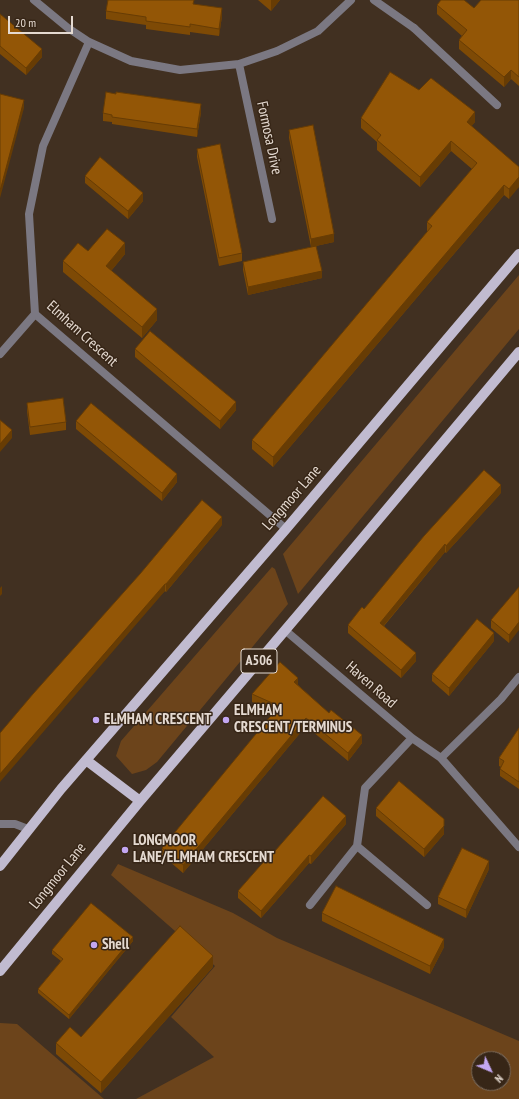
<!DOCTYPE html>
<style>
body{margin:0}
#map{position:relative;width:519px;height:1099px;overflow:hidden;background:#413021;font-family:"PT Sans Narrow",sans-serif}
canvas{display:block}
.north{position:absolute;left:471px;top:1051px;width:40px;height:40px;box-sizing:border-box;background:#372617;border:1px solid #7d6e61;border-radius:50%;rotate:134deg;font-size:11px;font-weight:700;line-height:16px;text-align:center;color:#e5dad1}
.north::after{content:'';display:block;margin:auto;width:14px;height:18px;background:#c3a7f2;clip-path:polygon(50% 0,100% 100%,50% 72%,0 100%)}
.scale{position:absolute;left:8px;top:16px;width:65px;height:18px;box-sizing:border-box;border:2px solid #e5dad1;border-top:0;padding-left:5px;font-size:12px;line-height:14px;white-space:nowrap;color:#e5dad1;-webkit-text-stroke:3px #372617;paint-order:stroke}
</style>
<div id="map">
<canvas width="519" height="1099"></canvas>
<div class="north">N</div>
<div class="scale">20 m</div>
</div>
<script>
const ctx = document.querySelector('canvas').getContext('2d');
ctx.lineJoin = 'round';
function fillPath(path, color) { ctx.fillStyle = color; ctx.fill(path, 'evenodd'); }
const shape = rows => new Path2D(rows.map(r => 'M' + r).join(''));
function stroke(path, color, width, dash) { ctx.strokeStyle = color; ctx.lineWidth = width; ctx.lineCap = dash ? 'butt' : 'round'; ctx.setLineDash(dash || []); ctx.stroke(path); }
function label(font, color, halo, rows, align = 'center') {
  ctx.font = font + ' "PT Sans Narrow",sans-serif'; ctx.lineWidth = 3; ctx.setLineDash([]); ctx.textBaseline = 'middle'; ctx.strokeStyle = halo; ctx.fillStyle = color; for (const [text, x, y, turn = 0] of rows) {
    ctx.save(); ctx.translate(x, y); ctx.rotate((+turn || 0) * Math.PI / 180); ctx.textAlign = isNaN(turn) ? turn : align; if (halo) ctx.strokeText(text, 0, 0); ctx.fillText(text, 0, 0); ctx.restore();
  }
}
const green = shape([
 [519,275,519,329,298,594,283,554],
 [272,567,275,569,288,604,157,762,146,770,132,774,116,756,121,741],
 [118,864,233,913,277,938,519,1041,519,1099,136,1099,214,1057,171,1017,215,966,111,875],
 [479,1059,503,1059,503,1083,479,1083],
 [0,1023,17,1024,104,1099,0,1099]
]);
const lane = shape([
 [414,28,497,105]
]);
const street = shape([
 [34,0,68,28,89,42,131,61,180,70,239,64,277,51,318,31,351,0],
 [374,0,414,28],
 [89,42,43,146,29,214,35,314,286,529],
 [239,64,272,219],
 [0,354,35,314],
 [286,631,412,738,441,758,519,847],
 [441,758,501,699,519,677],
 [0,824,15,824,28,829],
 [357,846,427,905],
 [310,905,357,846,365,788,412,738]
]);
const primary = shape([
 [86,760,140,801],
 [0,866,61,789,286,529,519,254],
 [0,971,140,801,304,608,519,352]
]);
const wall = shape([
 [258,0,280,0,271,11],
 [519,0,519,86,511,79,504,87,459,49,459,40,462,36,437,14,437,5,474,8],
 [194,5,222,16,219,36,190,32,190,35,146,29,146,25,106,19,106,11],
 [0,14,42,57,26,75,0,54],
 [419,90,475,122,471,126,519,167,509,199,504,195,273,467,252,449,252,440,427,232,427,222,472,169,451,151,420,187,377,150,377,142,361,128,361,118],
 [116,94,201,112,197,137,112,124,112,122,103,121,103,113],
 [289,130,334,242,311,247,289,138],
 [197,149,242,253,242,261,219,266,197,157],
 [85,176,143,201,128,219,85,183],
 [88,251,125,254,111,271,157,320,142,338,63,272,63,261],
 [243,262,322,278,248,295,243,270],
 [135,349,236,410,220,429,135,357],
 [27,403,66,422,66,430,30,435,27,411],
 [76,421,177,482,162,501,76,429],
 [501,493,446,553,445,552,384,626,416,661,401,678,348,633,348,625,364,609],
 [222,525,166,592,165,591,0,733],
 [519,587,509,643,491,628,491,620],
 [494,641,449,696,432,681,432,674],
 [298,685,362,743,348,761,306,726,183,873,162,855,162,848,275,712,252,702,252,694],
 [519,728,519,789,500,776,500,769,501,767,499,766,499,758],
 [376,808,444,834,424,857,376,816],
 [346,824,311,864,309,863,261,918,238,898,238,891,275,851],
 [489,869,466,918,438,904,438,897],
 [322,913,444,947,430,974,322,921],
 [133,941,69,1019,38,993,38,989,61,961,52,954,52,950],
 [213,967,101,1093,56,1054,56,1043,81,1037]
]);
const shadedWall = shape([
 [271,0,280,0,271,11],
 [222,8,222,16,219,36,219,29],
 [42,49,42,57,26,75,26,68],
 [511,70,511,79,504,87,504,77],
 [24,100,24,108,0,198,0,191],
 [201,104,201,112,197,137,197,129],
 [475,112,475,122,467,132,467,122],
 [451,141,451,151,420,187,420,177],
 [519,177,519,187,509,199,509,189],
 [504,185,504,195,273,467,273,457],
 [143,193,143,201,128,219,128,211],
 [334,234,334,242,311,247,311,239],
 [125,243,125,254,106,277,106,266],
 [322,271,322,278,248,295,248,287],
 [157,309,157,320,142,338,142,327],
 [236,402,236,410,220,429,220,421],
 [12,430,12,438,0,452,0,444],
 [177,474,177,482,162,501,162,493],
 [501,485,501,493,446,553,446,546],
 [222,517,222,525,166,592,166,584],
 [445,544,445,552,380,630,380,623],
 [165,584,165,591,0,782,0,774],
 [2,586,2,594,0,596,0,588],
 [519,622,519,630,509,643,509,635],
 [494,633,494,641,449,696,449,688],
 [416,653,416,661,401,678,401,670],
 [298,678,298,686,294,682],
 [306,718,306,726,183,873,183,865],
 [362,735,362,743,348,761,348,753],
 [346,816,346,824,311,864,311,856],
 [444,826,444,834,424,857,424,849],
 [309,855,309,863,261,918,261,911],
 [489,861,489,869,466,918,466,910],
 [133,937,133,941,69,1019,69,1015],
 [444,939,444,947,430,974,430,966],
 [213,956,213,967,101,1093,101,1082]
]);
const building = shape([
 [108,0,194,0,193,4,222,8,219,29,190,24,190,27,146,21,146,17,106,11,108,0],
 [441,0,464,0,474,8,481,0,519,0,519,77,511,70,504,77,459,40,467,30,437,5,441,0],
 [0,14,42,49,26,68,0,46,0,14],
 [390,72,419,90,431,78,475,112,467,122,519,167,519,177,509,189,504,185,273,457,252,440,432,226,427,222,477,163,451,141,420,177,377,140,381,135,361,118,390,72],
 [106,92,116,94,116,92,201,104,197,129,112,117,112,115,103,113,106,92],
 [0,94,24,100,0,191,0,94],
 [313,125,334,234,311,239,289,130,313,125],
 [220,144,242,253,219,258,197,149,220,144],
 [100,157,143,193,128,211,85,176,100,157],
 [107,229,125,243,106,266,157,309,142,327,63,261,78,243,88,251,107,229],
 [316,246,322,271,248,287,243,262,316,246],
 [150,331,236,402,220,421,135,349,150,331],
 [63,398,66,422,30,427,27,403,63,398],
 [91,403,177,474,162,493,76,421,91,403],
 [0,420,12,430,0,444,0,420],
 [484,470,501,485,446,546,445,544,380,623,416,653,401,670,348,625,362,607,364,609,424,536,484,470],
 [202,500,222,517,166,584,165,584,0,774,0,733,33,694,140,574,202,500],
 [519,587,519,622,509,635,491,620,519,587],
 [477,619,494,633,449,688,432,674,477,619],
 [280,662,298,678,294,682,329,713,331,710,362,735,348,753,306,718,183,865,162,848,279,706,252,694,280,662],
 [519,728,519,782,500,769,504,761,499,758,519,728],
 [399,781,444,819,444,826,424,849,376,808,399,781],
 [323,796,346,816,311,856,309,855,261,911,238,891,274,850,275,851,323,796],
 [462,848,489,861,466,910,438,897,462,848],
 [336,886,444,939,430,966,322,913,336,886],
 [91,903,133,937,69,1015,38,989,63,959,52,950,91,903],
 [180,926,213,956,101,1082,56,1043,70,1027,81,1037,180,926]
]);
const markers = [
 [96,720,4,"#c3a7f2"],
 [226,720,4,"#c3a7f2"],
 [125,850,4,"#c3a7f2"],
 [94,945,4,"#c3a7f2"]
];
const shields = [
 [259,661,36]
];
const shieldNames = [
 ["A506",259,661]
];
const streetNames = [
 ["Formosa Drive",269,138,78],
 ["Elmham Crescent",82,334,42],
 ["Longmoor Lane",292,498,-49],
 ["Haven Road",371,685,41],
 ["Longmoor Lane",58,876,-51]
];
const poiNames = [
 ["ELMHAM",234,711],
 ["CRESCENT/TERMINUS",234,728],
 ["ELMHAM CRESCENT",104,720],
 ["LONGMOOR",133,841],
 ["LANE/ELMHAM CRESCENT",133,858],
 ["Shell",102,945]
];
fillPath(green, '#6c441b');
stroke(lane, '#7b7882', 8);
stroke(street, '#7b7882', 8);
stroke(primary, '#c1bbd0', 10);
fillPath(wall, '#7e4a05');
fillPath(shadedWall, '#673c04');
fillPath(building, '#935606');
stroke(building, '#673c04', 1);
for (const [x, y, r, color] of markers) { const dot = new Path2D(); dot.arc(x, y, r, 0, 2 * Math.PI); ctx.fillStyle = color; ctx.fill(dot); stroke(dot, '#372617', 1.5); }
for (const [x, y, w] of shields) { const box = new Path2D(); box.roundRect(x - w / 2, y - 12, w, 24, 3); ctx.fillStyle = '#372617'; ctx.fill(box); stroke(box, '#e5dad1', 1); }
label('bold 14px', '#e5dad1', null, shieldNames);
label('15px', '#e5dad1', '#372617', streetNames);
label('bold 15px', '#e5dad1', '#372617', poiNames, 'left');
</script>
